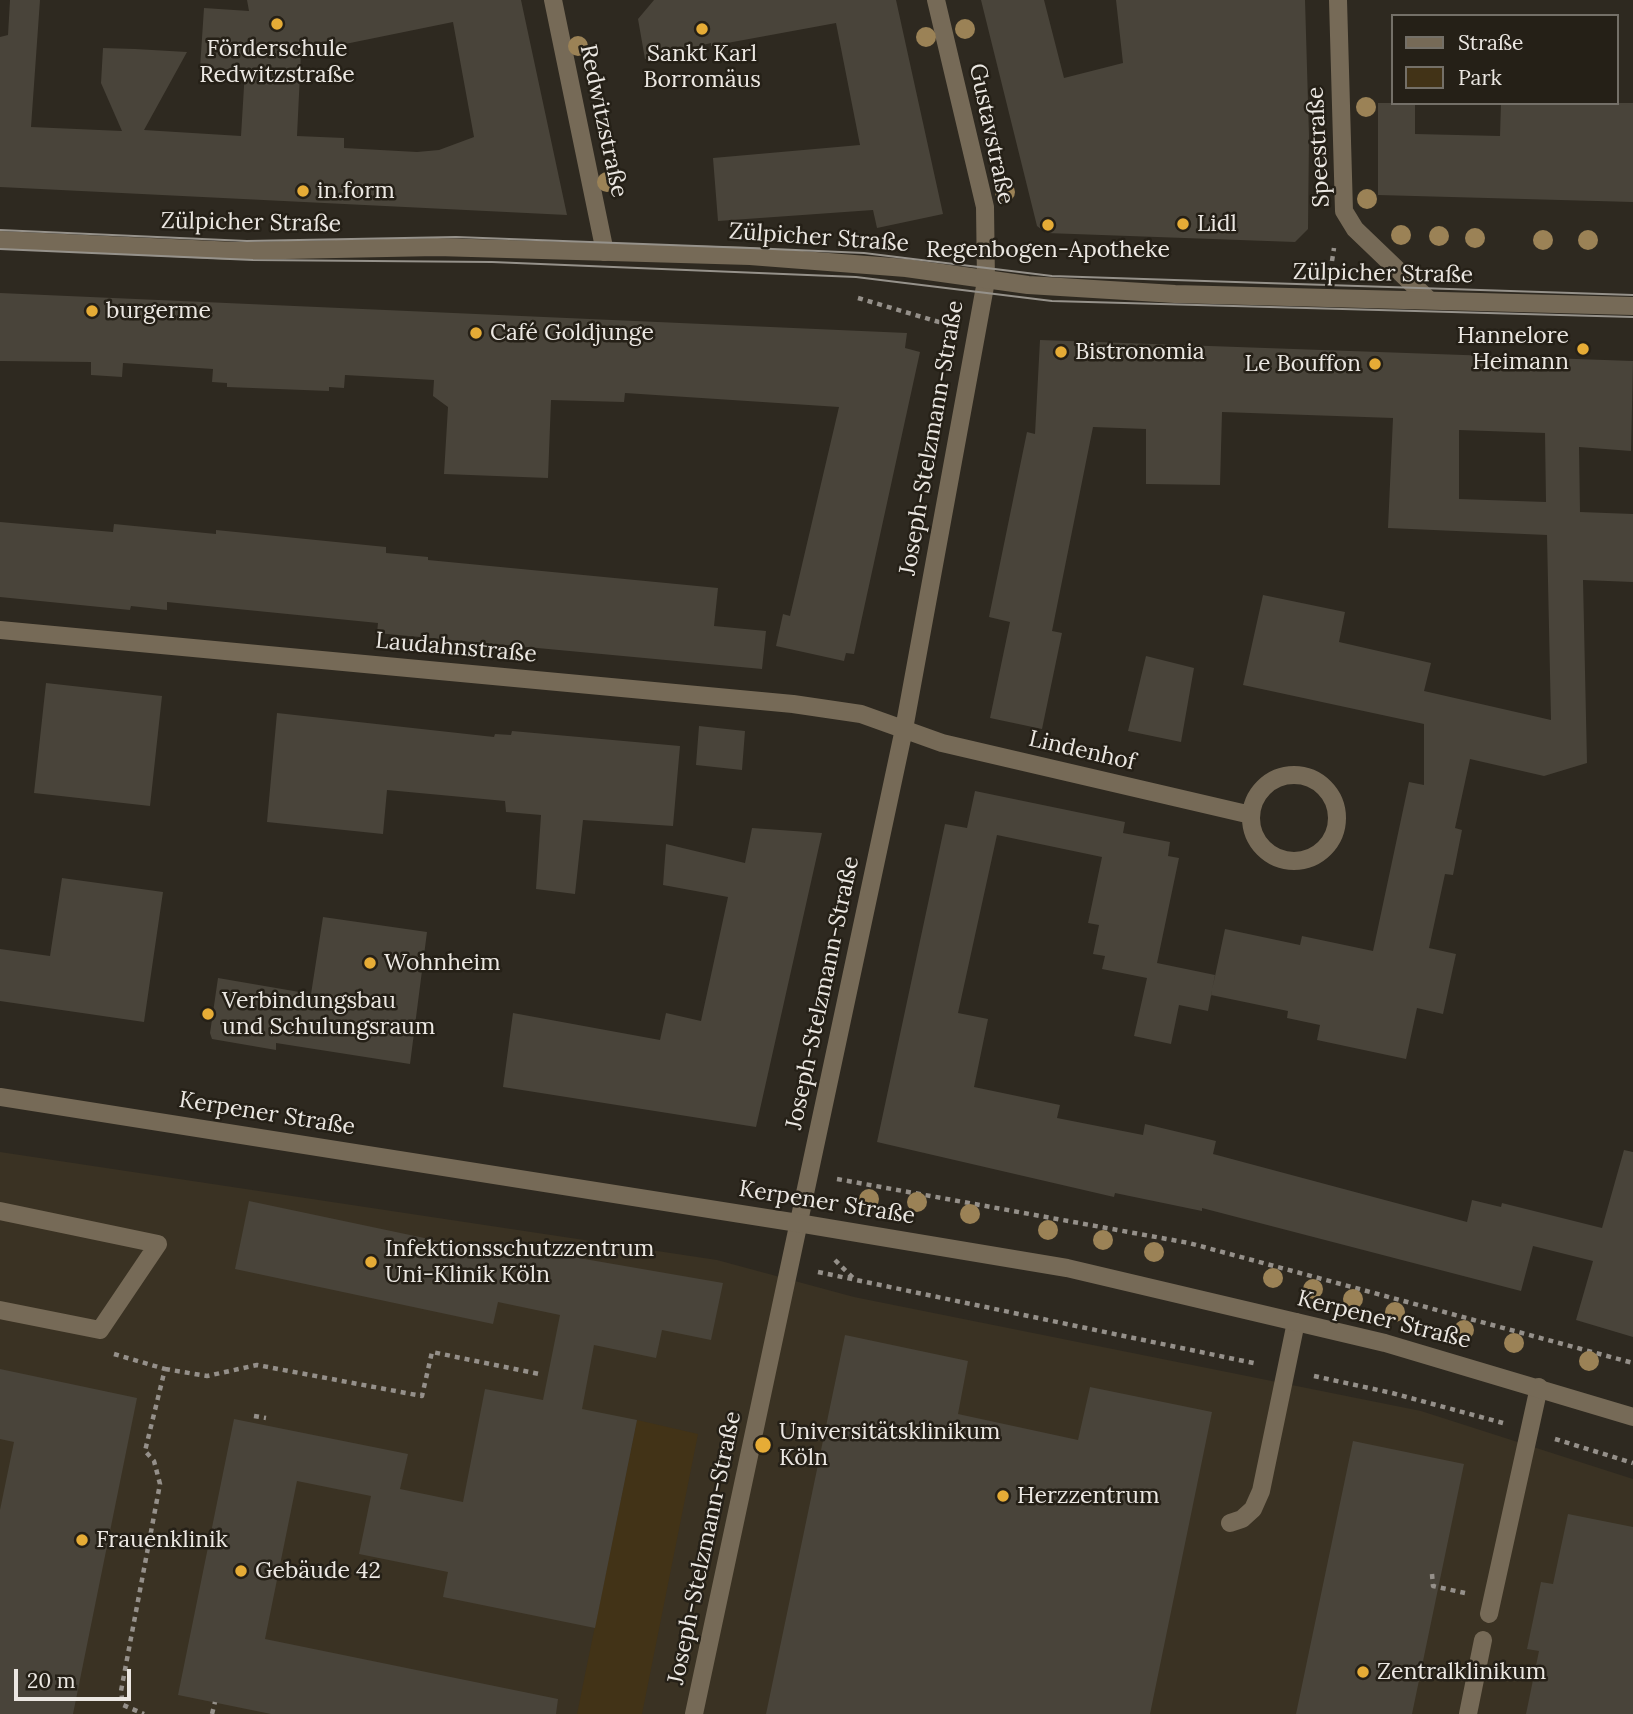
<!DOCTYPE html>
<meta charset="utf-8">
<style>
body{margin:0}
#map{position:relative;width:1633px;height:1714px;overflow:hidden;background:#2e2920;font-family:Lora,serif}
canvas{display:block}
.legend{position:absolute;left:1391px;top:14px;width:228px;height:91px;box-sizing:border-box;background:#252017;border:2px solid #747068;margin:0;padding:9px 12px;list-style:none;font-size:21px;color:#ebe7e2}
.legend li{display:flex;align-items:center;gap:14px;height:35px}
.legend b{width:35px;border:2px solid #747068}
.scale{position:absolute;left:14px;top:1669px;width:117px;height:32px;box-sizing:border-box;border:4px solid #ebe7e2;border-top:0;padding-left:9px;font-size:21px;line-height:24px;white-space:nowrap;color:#ebe7e2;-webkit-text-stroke:5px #252017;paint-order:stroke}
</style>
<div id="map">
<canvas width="1633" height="1714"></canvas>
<ul class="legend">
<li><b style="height:9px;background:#766a57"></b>Straße</li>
<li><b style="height:19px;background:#423317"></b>Park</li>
</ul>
<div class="scale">20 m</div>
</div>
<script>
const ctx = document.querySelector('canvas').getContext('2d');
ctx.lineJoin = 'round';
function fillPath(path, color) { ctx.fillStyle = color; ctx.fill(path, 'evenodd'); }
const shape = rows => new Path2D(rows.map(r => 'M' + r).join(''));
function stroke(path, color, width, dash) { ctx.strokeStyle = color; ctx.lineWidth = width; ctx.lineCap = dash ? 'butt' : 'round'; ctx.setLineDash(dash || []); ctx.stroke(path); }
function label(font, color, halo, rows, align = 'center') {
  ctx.font = font + ' Lora,serif'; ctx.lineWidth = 5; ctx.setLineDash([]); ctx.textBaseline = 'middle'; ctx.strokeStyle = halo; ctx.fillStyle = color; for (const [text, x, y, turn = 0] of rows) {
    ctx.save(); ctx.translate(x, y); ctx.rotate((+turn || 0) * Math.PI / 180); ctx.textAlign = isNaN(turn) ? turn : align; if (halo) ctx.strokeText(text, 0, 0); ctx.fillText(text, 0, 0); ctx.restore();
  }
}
const built = shape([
 [0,1152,717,1260,854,1297,1421,1411,1633,1479,1633,1714,0,1714]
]);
const green = shape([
 [637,1420,698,1434,642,1714,577,1714]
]);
const building = shape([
 [10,0,40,0,31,127,122,131,101,83,103,48,135,49,187,52,144,130,241,136,245,70,200,68,204,8,249,11,247,0,521,0,567,215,0,187,0,37,8,35],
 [453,22,474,137,439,150,417,152,344,148,344,138,297,136,301,53],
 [654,0,896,0,943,214,877,228,873,210,718,221,713,158,860,145,836,23,711,46,711,43,645,59,638,19],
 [981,0,1044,0,1064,78,1123,63,1116,0,1305,0,1309,136,1308,229,1295,242,1046,233,1037,226],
 [1378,103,1415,103,1415,134,1500,136,1501,103,1633,103,1633,202,1378,195],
 [0,293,907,333,905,348,920,352,854,654,846,653,844,661,776,646,783,614,790,616,839,407,625,393,624,402,551,400,548,478,444,474,448,407,433,396,434,380,345,375,344,388,329,387,329,391,227,387,227,383,212,382,213,369,123,363,122,377,91,375,91,362,0,361],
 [1040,340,1633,361,1631,451,1579,447,1580,512,1633,514,1633,582,1583,580,1587,763,1544,776,1470,759,1455,828,1462,830,1453,875,1445,874,1429,948,1456,954,1443,1014,1417,1008,1406,1059,1317,1040,1320,1025,1287,1018,1288,1011,1211,995,1225,929,1300,945,1302,936,1373,951,1409,782,1424,785,1424,724,1243,685,1263,595,1345,612,1339,642,1431,663,1424,691,1551,720,1547,535,1388,528,1393,418,1222,412,1220,485,1146,484,1146,429,1093,427,1052,631,1062,633,1042,729,990,718,1010,622,989,617,1027,432,1035,434],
 [1459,430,1545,433,1546,502,1459,499],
 [0,522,113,532,114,524,216,534,216,530,386,547,386,553,428,557,428,560,718,588,714,626,766,631,762,669,377,633,378,623,167,602,167,610,131,606,130,610,0,597],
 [1146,656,1194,668,1181,742,1128,731],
 [46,683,162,696,150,806,34,793],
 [277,713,494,737,495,734,511,735,512,731,680,746,673,826,583,820,575,894,536,889,541,815,506,812,505,801,387,790,383,834,267,822],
 [699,726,745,731,742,770,696,765],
 [975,791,1125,822,1123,833,1170,842,1168,856,1179,858,1157,963,1215,975,1208,1011,1179,1005,1171,1044,1134,1036,1147,978,1102,969,1105,956,1093,954,1099,925,1088,923,1102,857,997,835,958,1013,988,1019,974,1087,1060,1105,1057,1118,1143,1135,1145,1124,1216,1141,1213,1154,1467,1222,1472,1200,1501,1207,1502,1203,1602,1228,1624,1150,1633,1152,1633,1337,1576,1320,1593,1261,1533,1246,1521,1291,1202,1208,1202,1211,1115,1193,1114,1197,877,1142,945,824,967,828],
 [752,828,822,833,756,1127,503,1087,513,1013,660,1040,666,1013,701,1021,728,897,663,885,666,844,745,863],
 [62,878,163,892,144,1022,0,1001,0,949,50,956],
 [323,917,427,932,410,1064,276,1043,276,1050,212,1039,210,1033,218,978,311,994],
 [249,1201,519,1258,521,1248,723,1283,711,1340,662,1330,656,1358,594,1345,582,1409,637,1420,595,1628,443,1597,448,1572,359,1554,371,1496,297,1481,265,1639,558,1699,556,1714,271,1714,178,1695,234,1419,408,1454,400,1489,463,1502,485,1389,543,1400,560,1315,498,1302,493,1324,235,1269],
 [845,1335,968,1361,958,1414,1078,1440,1090,1387,1212,1412,1150,1714,766,1714],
 [0,1369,137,1398,73,1714,0,1714,0,1510,14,1442,0,1439],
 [1353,1441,1464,1464,1412,1714,1296,1714],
 [1568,1514,1633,1527,1633,1714,1526,1714,1539,1651,1527,1649,1541,1582,1553,1584]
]);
const path = shape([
 [1332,261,1334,248],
 [858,298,949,325],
 [837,1179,1189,1243,1633,1363],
 [835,1260,853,1278],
 [818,1272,1258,1364],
 [114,1354,165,1369,145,1451,154,1461,160,1484,121,1691,123,1705,144,1714],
 [165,1369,207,1376,257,1365,422,1396,432,1352,539,1374],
 [1314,1376,1392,1393,1503,1423],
 [254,1416,266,1418],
 [1555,1439,1633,1463],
 [1432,1574,1433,1586,1465,1593],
 [212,1714,215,1702]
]);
const service = shape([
 [0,1211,158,1244,100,1330,0,1310],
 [1230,1523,1242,1519,1253,1509,1261,1491,1296,1322],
 [1489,1614,1539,1387],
 [1468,1714,1483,1640]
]);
const minor = shape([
 [553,0,605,252],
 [1338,0,1344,211,1355,229,1428,299],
 [0,630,793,704,861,714,942,743,1251,815],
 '1251 818a43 43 0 1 1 86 0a43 43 0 1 1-86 0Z',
 [694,1714,904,729,986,281,985,207,936,0]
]);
const tertiary = shape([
 [0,240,235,251,437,247,750,256,906,268,1028,285,1175,294,1633,306],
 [0,1097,798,1223,1067,1268,1385,1343,1633,1417]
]);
const tram = shape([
 [0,230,247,241,456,237,750,248,864,253,1052,276,1633,295],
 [0,249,253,260,492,262,856,277,1052,301,1633,317]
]);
const trees = [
 [965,29],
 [926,37],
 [578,46],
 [1366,107],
 [607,182],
 [1005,192],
 [1367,199],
 [1401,235],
 [1439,236],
 [1475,238],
 [1543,240],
 [1588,240],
 [869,1199],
 [917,1202],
 [970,1214],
 [1048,1230],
 [1103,1240],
 [1154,1252],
 [1273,1278],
 [1313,1289],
 [1353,1299],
 [1395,1312],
 [1464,1330],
 [1514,1343],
 [1589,1361]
];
const markers = [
 [277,24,7,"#e6ac36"],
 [702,29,7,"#e6ac36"],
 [303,191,7,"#e6ac36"],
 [1183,224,7,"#e6ac36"],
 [1048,225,7,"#e6ac36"],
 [92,311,7,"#e6ac36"],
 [476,333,7,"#e6ac36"],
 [1583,349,7,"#e6ac36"],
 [1061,352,7,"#e6ac36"],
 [1375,364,7,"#e6ac36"],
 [370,963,7,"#e6ac36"],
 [208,1014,7,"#e6ac36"],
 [371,1262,7,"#e6ac36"],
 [763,1445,9,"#e6ac36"],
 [1003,1496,7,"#e6ac36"],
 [82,1540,7,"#e6ac36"],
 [241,1571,7,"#e6ac36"],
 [1363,1672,7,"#e6ac36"]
];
const poiNames = [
 ["Förderschule",277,49,"center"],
 ["Redwitzstraße",277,75,"center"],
 ["Sankt Karl",702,54,"center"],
 ["Borromäus",702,80,"center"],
 ["in.form",317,191],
 ["Lidl",1197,224],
 ["Regenbogen-Apotheke",1048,250,"center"],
 ["burgerme",106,311],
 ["Café Goldjunge",490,333],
 ["Hannelore",1569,336,"right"],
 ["Heimann",1569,362,"right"],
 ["Bistronomia",1075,352],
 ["Le Bouffon",1361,364,"right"],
 ["Wohnheim",384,963],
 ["Verbindungsbau",222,1001],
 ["und Schulungsraum",222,1027],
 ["Infektionsschutzzentrum",385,1249],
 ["Uni-Klinik Köln",385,1275],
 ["Universitätsklinikum",779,1432],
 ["Köln",779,1458],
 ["Herzzentrum",1017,1496],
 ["Frauenklinik",96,1540],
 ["Gebäude 42",255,1571],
 ["Zentralklinikum",1377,1672]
];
const streetNames = [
 ["Redwitzstraße",603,121,78],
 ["Gustavstraße",991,134,78],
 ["Speestraße",1319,147,-93],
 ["Zülpicher Straße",251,223,1],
 ["Zülpicher Straße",819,238,4],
 ["Zülpicher Straße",1383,274,1],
 ["Joseph-Stelzmann-Straße",932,438,-80],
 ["Laudahnstraße",456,648,5],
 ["Lindenhof",1082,751,13],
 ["Joseph-Stelzmann-Straße",823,993,-78],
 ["Kerpener Straße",267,1114,9],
 ["Kerpener Straße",827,1203,9],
 ["Kerpener Straße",1384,1320,14],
 ["Joseph-Stelzmann-Straße",705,1548,-78]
];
fillPath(built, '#3a3223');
fillPath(green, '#423317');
fillPath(building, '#49443a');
stroke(path, '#95908a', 4.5, [5, 5]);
stroke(service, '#766a57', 18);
stroke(minor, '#766a57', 18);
stroke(tertiary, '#766a57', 18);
stroke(tram, '#96928b', 2);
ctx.fillStyle = '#9b8256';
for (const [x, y] of trees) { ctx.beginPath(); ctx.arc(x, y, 10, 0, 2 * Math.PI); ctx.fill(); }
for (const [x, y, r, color] of markers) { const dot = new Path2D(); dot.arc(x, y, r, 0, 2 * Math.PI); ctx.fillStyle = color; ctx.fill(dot); stroke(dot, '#252017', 2.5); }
label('23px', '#ebe7e2', '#252017', poiNames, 'left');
label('23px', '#ebe7e2', '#252017', streetNames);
</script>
